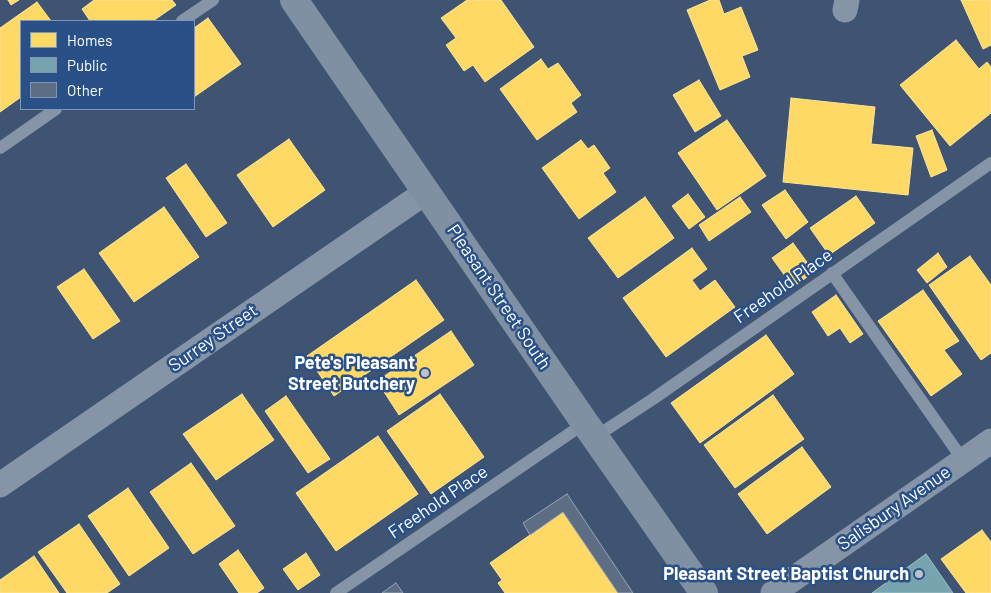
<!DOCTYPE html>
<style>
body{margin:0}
#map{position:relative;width:991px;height:593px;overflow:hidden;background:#3f5472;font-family:Barlow,sans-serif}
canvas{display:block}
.legend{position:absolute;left:20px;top:20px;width:175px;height:90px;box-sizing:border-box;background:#2a5187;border:1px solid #7f97b7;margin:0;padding:6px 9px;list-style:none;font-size:15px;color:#fff}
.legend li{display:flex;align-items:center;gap:10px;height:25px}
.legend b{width:25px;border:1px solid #7f97b7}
</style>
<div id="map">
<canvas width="991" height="593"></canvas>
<ul class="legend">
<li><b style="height:14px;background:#ffd966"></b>Homes</li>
<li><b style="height:14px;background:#76a5af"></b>Public</li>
<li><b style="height:14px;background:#5c6d84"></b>Other</li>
</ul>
</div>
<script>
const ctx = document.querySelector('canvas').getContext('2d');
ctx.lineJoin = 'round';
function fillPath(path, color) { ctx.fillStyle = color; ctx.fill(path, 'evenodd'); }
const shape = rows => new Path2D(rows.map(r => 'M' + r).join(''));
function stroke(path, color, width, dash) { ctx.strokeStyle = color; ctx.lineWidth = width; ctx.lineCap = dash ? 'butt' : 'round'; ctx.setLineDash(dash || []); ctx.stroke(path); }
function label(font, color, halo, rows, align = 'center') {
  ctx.font = font + ' Barlow,sans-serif'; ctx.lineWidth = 5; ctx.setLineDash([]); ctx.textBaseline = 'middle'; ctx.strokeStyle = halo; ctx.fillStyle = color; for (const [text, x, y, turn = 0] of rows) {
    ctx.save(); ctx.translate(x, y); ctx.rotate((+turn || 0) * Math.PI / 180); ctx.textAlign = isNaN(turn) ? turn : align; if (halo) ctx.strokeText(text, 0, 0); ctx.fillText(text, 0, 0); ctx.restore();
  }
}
const homes = shape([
 [8,0,19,0,11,5,8,0],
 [94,0,172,0,176,5,153,21,90,21,82,9,94,0],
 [467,0,501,0,534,47,485,82,473,65,464,71,446,45,456,38,441,18,467,0],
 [710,0,719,0,724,14,741,7,758,50,742,56,750,77,720,90,687,10,710,0],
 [961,0,991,0,991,45,983,49,961,0],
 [37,2,51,21,21,21,21,97,0,112,0,28,37,2],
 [208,18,241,64,194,97,194,28,208,18],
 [956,40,979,69,987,62,991,67,991,113,950,146,900,85,956,40],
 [541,59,548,69,558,63,581,95,571,103,577,112,537,140,500,89,541,59],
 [699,80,721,116,695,132,673,95,699,80],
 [791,98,875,107,871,144,913,148,908,195,783,182,791,98],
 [727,120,766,176,717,210,678,153,727,120],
 [932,130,947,170,931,177,916,136,932,130],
 [289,139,325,190,273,227,237,175,289,139],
 [581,140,588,149,594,145,610,168,603,173,616,192,579,219,542,168,581,140],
 [186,164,227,223,206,237,166,178,186,164],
 [785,190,808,222,786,239,762,205,785,190],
 [688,194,705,217,689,229,672,206,688,194],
 [856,196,875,223,829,255,810,228,856,196],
 [645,197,674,238,618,278,588,238,645,197],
 [740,197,751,212,709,241,699,225,740,197],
 [164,207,199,257,134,302,99,253,164,207],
 [793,243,814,272,793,287,772,258,793,243],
 [692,248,707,269,692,280,700,291,715,280,735,307,666,357,623,298,692,248],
 [938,253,947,267,927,283,917,270,938,253],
 [970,256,991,285,991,353,981,360,929,285,970,256],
 [84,269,120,321,93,339,57,287,84,269],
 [416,280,444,320,334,396,307,356,416,280],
 [923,290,959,341,944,350,962,374,931,396,878,321,923,290],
 [836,295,863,334,850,343,840,328,828,336,812,312,836,295],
 [451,331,474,365,399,415,377,381,451,331],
 [766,335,794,374,700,443,671,403,766,335],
 [242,394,274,440,216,480,183,434,242,394],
 [440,394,484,457,431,494,387,431,440,394],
 [773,395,804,439,735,488,704,445,773,395],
 [286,396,330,459,308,473,265,411,286,396],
 [378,436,418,494,336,551,296,493,378,436],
 [802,447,831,487,767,534,738,494,802,447],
 [191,463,235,526,193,554,150,492,191,463],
 [128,488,169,548,129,576,88,516,128,488],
 [563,512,618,593,505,593,498,583,502,580,490,563,563,512],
 [79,524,120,584,107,593,67,593,38,552,79,524],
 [982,530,991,542,991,593,966,593,941,559,982,530],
 [238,550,264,588,257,593,239,593,219,564,238,550],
 [306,553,320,575,298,590,283,569,306,553],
 [34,556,59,593,0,593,0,580,34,556]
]);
const public = shape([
 [926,554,953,593,872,593,926,554]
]);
const building = shape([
 [567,494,633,593,618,593,563,512,530,535,523,523,567,494],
 [396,583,403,593,382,593,396,583]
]);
const lane = shape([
 [182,21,213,0],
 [0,148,56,109],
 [832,273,963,460],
 [595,437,653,399,991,163],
 [336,593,585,423]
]);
const street = shape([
 [845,10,847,0],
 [0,485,426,192],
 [773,593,991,441]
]);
const secondary = shape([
 [294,0,585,423,704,593]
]);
const markers = [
 [425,373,5,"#bcc3ce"],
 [919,574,5,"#bcc3ce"]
];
const streetNames = [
 ["Freehold Place",783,286,-35],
 ["Pleasant Street South",499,297,56],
 ["Surrey Street",213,338,-35],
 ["Freehold Place",438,502,-34],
 ["Salisbury Avenue",894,508,-35]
];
const poiNames = [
 ["Pete's Pleasant",415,363],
 ["Street Butchery",415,384],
 ["Pleasant Street Baptist Church",909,574]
];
fillPath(homes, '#ffd966');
stroke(homes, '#ffe494', 1);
fillPath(public, '#76a5af');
stroke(public, '#9fc0c7', 1);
fillPath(building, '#5c6d84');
stroke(building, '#99a5b6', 1);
stroke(lane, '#8694a8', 12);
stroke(street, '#8694a8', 25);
stroke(secondary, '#8090a3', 28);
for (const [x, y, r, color] of markers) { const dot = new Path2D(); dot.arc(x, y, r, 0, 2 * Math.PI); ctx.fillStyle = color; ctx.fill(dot); stroke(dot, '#2a5187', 2); }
label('18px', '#fff', '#2a5187', streetNames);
label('bold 18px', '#fff', '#2a5187', poiNames, 'right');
</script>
